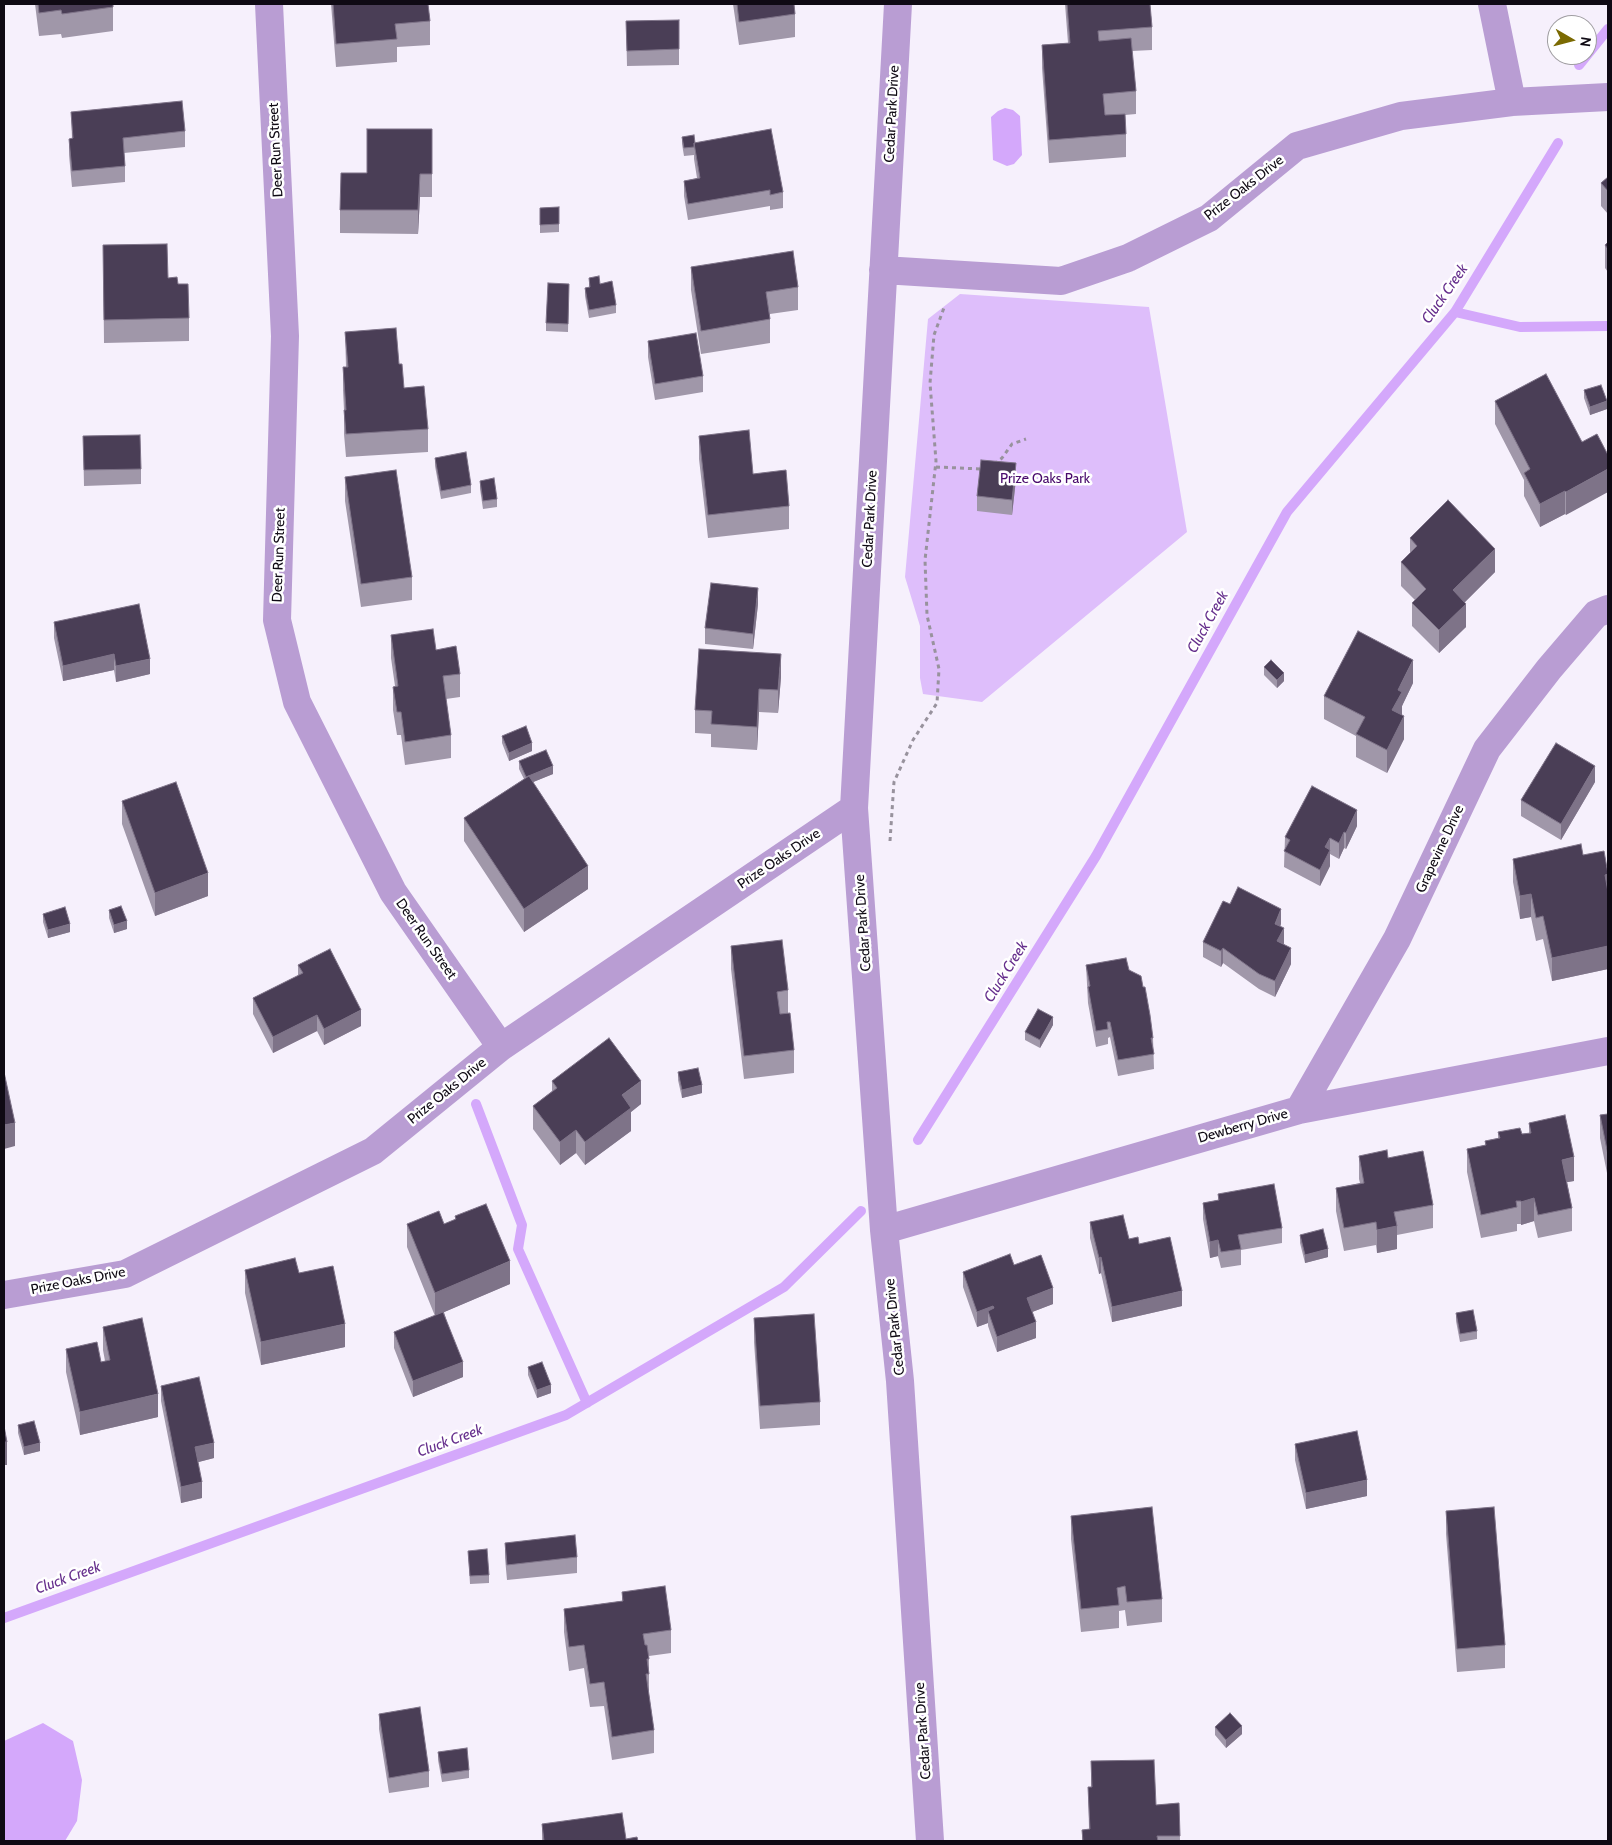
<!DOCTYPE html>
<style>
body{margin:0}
#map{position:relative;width:1612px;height:1845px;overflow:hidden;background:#f6f0fc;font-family:Cabin,sans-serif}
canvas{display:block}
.frame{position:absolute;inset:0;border:5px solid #0f0a14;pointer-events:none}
.north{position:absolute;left:1547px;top:15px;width:50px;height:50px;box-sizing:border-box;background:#fff;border:1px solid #9f9da1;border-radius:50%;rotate:98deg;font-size:14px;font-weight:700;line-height:20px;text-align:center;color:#0f0a14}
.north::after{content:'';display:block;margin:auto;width:18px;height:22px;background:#7b6a02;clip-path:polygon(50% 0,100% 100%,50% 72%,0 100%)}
</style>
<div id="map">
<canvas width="1612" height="1845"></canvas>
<div class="frame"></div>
<div class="north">N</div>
</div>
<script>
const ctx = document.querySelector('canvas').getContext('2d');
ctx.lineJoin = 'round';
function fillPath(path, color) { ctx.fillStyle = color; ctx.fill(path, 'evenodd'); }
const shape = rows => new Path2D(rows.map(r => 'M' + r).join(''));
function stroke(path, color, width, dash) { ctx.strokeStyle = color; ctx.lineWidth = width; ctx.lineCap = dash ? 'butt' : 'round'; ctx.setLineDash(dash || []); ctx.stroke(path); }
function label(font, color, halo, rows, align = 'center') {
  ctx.font = font + ' Cabin,sans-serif'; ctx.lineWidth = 5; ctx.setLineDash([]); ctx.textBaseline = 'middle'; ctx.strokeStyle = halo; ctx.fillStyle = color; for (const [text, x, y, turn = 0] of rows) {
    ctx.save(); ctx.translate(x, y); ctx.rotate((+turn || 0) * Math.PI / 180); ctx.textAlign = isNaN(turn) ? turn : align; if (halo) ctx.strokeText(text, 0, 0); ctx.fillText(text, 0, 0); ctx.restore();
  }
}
const green = shape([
 [960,294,1149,307,1187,532,982,702,923,694,920,678,920,626,905,577,928,319]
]);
const water = shape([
 [1005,108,1013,110,1020,116,1022,155,1014,164,1007,166,993,160,991,117,998,111],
 [43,1723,73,1741,82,1780,77,1821,65,1841,4,1841,4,1741]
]);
const stream = shape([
 [1579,65,1608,29],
 [1455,312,1520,327,1608,326],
 [476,1104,522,1225,518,1249,587,1403],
 [918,1140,1096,856,1287,512,1455,312,1558,143],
 [4,1618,566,1415,784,1287,861,1211]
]);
const path = shape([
 [994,464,1002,458,1012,444,1026,439],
 [936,467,982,469],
 [890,841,894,782,913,740,937,703,939,669,927,615,925,560,936,461,930,383,934,335,945,305]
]);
const minor = shape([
 [269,4,285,336,277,620,297,702,393,892,501,1047],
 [898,4,854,808,884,1230,900,1381,930,1841],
 [1492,4,1512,102],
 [883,270,1061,281,1128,258,1209,218,1297,146,1401,116,1512,102,1608,97],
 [1299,1110,1397,939,1487,749,1549,669,1596,614,1608,609],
 [884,1230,1299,1110,1608,1051],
 [4,1295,125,1274,373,1151,501,1047,854,808]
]);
const wall = shape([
 [35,4,113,4,113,31,62,38,61,34,39,36],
 [331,4,428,4,430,21,430,45,397,47,397,62,336,67],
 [733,4,794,4,795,14,795,37,739,45],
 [1065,4,1150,4,1152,27,1152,50,1132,51,1136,91,1136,114,1125,115,1126,134,1126,157,1049,163,1042,68,1042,45,1068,43],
 [626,21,679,49,679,65,627,66],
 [71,112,185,131,185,147,124,153,125,166,125,182,72,187,69,155,69,139,72,139],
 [432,129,432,197,420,197,418,234,340,233,340,210,367,173],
 [682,137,695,143,783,192,783,208,770,210,770,206,688,220,684,196,684,181,697,178,694,159,694,155,684,156,682,144],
 [1608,177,1608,214,1601,206,1601,183],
 [559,207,559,232,540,233,540,208],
 [1608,242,1608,272,1605,268,1605,245],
 [103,245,168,278,178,284,189,318,189,341,104,343],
 [691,267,798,287,798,310,770,314,770,343,701,354,691,290],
 [589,278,616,305,616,313,589,318,585,296,585,288,589,287],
 [569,284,568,332,546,331,546,323],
 [345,332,399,364,404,388,428,429,428,452,346,457,344,434,344,410,343,390,343,367,346,367],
 [648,341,703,376,703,392,655,400,648,357],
 [1584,390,1607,409,1590,415,1584,398],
 [1495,401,1582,442,1566,515,1565,514,1540,527,1524,496,1524,480,1495,424],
 [83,436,141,469,141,484,84,486],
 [699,436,753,474,789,506,789,529,708,538,699,459],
 [435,458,471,485,471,493,441,499,435,466],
 [345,477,412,577,412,600,361,607,345,501],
 [1016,479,1012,515,977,511,977,496],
 [480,481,497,499,497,507,483,509,480,489],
 [1410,538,1495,572,1465,602,1466,627,1439,653,1412,626,1412,603,1415,600,1401,586,1401,562,1410,553],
 [758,604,753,649,705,644,705,628],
 [54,622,150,674,116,682,114,670,63,681,54,638],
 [391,635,436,650,460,674,460,697,446,699,451,735,451,758,405,765,401,735,397,735,393,710,393,687,395,686,391,658],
 [1264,667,1284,681,1277,688,1264,675],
 [781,677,778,713,759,712,757,750,711,747,711,734,695,733,695,710],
 [1413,683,1402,706,1402,714,1404,739,1387,773,1356,757,1356,736,1324,719,1324,696],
 [502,736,532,751,509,761,502,743],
 [519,761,553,774,533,782,588,889,524,932,464,841,464,818,524,779,519,769],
 [1595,782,1561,840,1521,816,1521,800],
 [122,801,208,896,155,916,122,824],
 [1357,826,1346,849,1344,848,1339,859,1330,854,1330,866,1320,886,1284,867,1285,837],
 [1583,855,1608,874,1608,969,1552,981,1543,939,1536,941,1531,917,1520,919,1513,882,1513,859],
 [109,910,127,929,114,933,109,918],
 [43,914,70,932,48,938,43,922],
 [1281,924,1280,927,1284,944,1291,964,1275,997,1259,989,1223,963,1221,967,1203,957,1203,942],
 [731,946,788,990,788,1014,794,1050,794,1073,744,1079,731,969],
 [298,965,361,1026,324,1045,317,1031,273,1053,253,1014,253,998,298,976],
 [1086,965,1129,970,1153,1038,1154,1069,1118,1076,1110,1037,1108,1038,1108,1044,1096,1047,1088,1003],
 [1053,1025,1040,1048,1025,1040,1025,1032],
 [678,1072,702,1093,682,1098,678,1080],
 [552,1081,641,1104,631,1112,631,1131,585,1165,576,1153,560,1165,533,1129,533,1106,552,1091],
 [1608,1114,1608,1178,1600,1138,1600,1115],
 [1529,1123,1574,1181,1567,1182,1572,1208,1572,1231,1538,1238,1534,1221,1521,1225,1521,1224,1517,1224,1517,1231,1481,1238,1467,1172,1467,1149,1485,1145,1485,1141,1498,1138,1498,1132,1522,1134,1529,1133],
 [1359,1156,1388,1158,1433,1205,1433,1228,1397,1235,1397,1249,1377,1253,1376,1245,1344,1251,1336,1211,1336,1188,1360,1183,1359,1179],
 [1218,1194,1282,1228,1282,1243,1241,1250,1241,1265,1221,1268,1218,1256,1210,1258,1203,1219,1203,1203,1218,1200],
 [455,1216,510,1284,444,1312,463,1377,413,1397,394,1348,394,1332,435,1316,407,1247,407,1224,444,1224,455,1220],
 [1090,1222,1139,1244,1182,1306,1112,1322,1101,1273,1099,1274,1090,1238],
 [1300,1235,1328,1257,1305,1263,1300,1243],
 [1014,1265,1053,1304,1032,1312,1036,1338,997,1352,988,1326,988,1323,977,1327,963,1287,963,1272],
 [245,1270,299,1273,345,1347,261,1365,245,1293],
 [1456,1313,1477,1331,1477,1339,1460,1342,1456,1321],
 [754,1318,820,1402,820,1425,760,1429,754,1342],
 [103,1327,158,1417,80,1435,66,1372,66,1349,101,1362,105,1361,103,1350],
 [528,1367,551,1393,537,1398,528,1375],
 [161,1386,214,1458,198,1462,202,1498,181,1503,161,1401],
 [18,1425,40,1451,24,1455,18,1433],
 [1295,1444,1367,1496,1306,1509,1295,1460],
 [1446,1511,1505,1645,1505,1668,1457,1672,1446,1534],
 [1071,1516,1162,1599,1162,1622,1127,1626,1125,1610,1119,1611,1119,1628,1081,1632,1071,1539],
 [505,1543,577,1557,577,1573,507,1580,505,1558],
 [468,1551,489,1575,489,1583,470,1584],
 [622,1592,671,1630,671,1653,649,1656,649,1694,654,1730,654,1753,612,1760,604,1706,590,1707,584,1668,569,1671,564,1632,564,1609,622,1601],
 [379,1714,429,1771,429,1787,389,1793,379,1729],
 [1215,1727,1242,1734,1226,1748,1215,1735],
 [438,1752,469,1770,469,1778,442,1782,438,1760],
 [1091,1761,1156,1805,1179,1803,1180,1841,1082,1841,1082,1830,1089,1829,1088,1787,1091,1787],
 [542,1824,626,1839,638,1841,542,1841]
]);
const shadedWall = shape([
 [420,174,420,197,418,234,418,210],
 [1607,401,1607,409,1590,415,1590,407],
 [1016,463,1016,479,1012,515,1012,500],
 [1608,469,1608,492,1566,515,1566,492],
 [1565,491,1565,514,1540,527,1540,504],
 [1495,549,1495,572,1453,614,1453,590],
 [758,588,758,604,753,649,753,634],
 [1466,604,1466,627,1439,653,1439,630],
 [114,654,114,670,63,681,63,666],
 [781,654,781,677,778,713,778,690],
 [150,659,150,674,116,682,116,666],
 [1413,660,1413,683,1402,706,1402,715,1392,710,1398,690],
 [1284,673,1284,681,1277,688,1277,680],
 [759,689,759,712,757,750,757,727],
 [1404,716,1404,739,1387,773,1387,750],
 [532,743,532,751,509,761,509,753],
 [553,766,553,774,526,785,526,777],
 [1595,766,1595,782,1561,840,1561,824],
 [1357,810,1357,826,1346,849,1346,833],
 [1344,832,1344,848,1339,859,1339,843],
 [1330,838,1330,866,1320,886,1320,870,1325,847],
 [588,866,588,889,524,932,524,909],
 [208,873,208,896,155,916,155,893],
 [1608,874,1608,897,1605,875],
 [1531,894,1531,917,1520,919,1520,896],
 [1281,909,1281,924,1275,940,1275,924],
 [127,921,127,929,114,933,114,925],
 [70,924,70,932,48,938,48,930],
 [1284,928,1284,944,1277,941],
 [1608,946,1608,969,1552,981,1552,958],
 [1223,948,1223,963,1221,967,1221,951],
 [1291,948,1291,964,1275,997,1275,981],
 [361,1010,361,1026,324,1045,324,1029],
 [317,1015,317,1031,273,1053,273,1037],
 [1053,1017,1053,1025,1040,1048,1040,1040],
 [641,1081,641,1104,631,1112,631,1131,585,1165,585,1142,622,1095],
 [702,1085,702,1093,682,1098,682,1090],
 [15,1123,15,1146,4,1149,4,1125],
 [576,1130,576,1153,560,1165,560,1142],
 [1574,1157,1574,1181,1562,1183,1562,1160],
 [1534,1198,1534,1221,1521,1225,1521,1202],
 [1397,1226,1397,1249,1377,1253,1377,1230],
 [1218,1240,1218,1256,1210,1258,1210,1242],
 [1328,1249,1328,1257,1305,1263,1305,1255],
 [1101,1257,1101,1273,1099,1274,1099,1258],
 [510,1261,510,1284,435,1316,435,1293],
 [1053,1288,1053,1304,1027,1314,1027,1298],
 [1182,1291,1182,1306,1112,1322,1112,1307],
 [993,1306,993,1322,988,1311,988,1323,977,1327,977,1312],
 [1036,1322,1036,1338,997,1352,997,1337],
 [345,1324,345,1347,261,1365,261,1342],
 [463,1362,463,1377,413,1397,413,1381],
 [551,1385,551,1393,537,1398,537,1390],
 [158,1394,158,1417,80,1435,80,1412],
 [4,1442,7,1442,7,1465,4,1465],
 [40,1443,40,1451,24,1455,24,1447],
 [214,1443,214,1458,195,1463,195,1447],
 [1367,1480,1367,1496,1306,1509,1306,1493],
 [202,1482,202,1498,181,1503,181,1487],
 [1242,1726,1242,1734,1226,1748,1226,1740]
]);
const building = shape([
 [38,4,113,4,113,7,62,14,61,10,39,13,38,4],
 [333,4,428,4,430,21,395,24,397,39,336,44,333,4],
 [737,4,794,4,795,14,739,22,737,4],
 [1067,4,1150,4,1152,27,1098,31,1099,41,1131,38,1136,91,1103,94,1105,115,1125,114,1126,134,1049,140,1042,45,1070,43,1067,4],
 [679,20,679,49,627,51,626,21,679,20],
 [182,101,185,131,123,138,125,166,72,171,69,139,73,138,71,112,182,101],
 [367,129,432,129,432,174,420,174,418,210,340,210,341,173,367,173,367,129],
 [771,129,783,192,770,195,770,190,688,204,684,181,700,178,694,143,771,129],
 [694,135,695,143,694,143,694,147,684,148,682,137,694,135],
 [1608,177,1608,191,1601,183,1608,177],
 [559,207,559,224,540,225,540,208,559,207],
 [1608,242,1608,249,1605,245,1608,242],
 [167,244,168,278,177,277,178,284,188,284,189,318,104,320,103,245,167,244],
 [793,251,798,287,766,292,770,319,701,331,691,267,793,251],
 [599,276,600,284,612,281,616,305,589,310,585,288,590,287,589,278,599,276],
 [548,283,569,284,568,324,546,323,548,283],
 [396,328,399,364,402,364,404,388,424,386,428,429,346,434,344,410,346,410,343,367,348,367,345,332,396,328],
 [696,333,703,376,655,384,648,341,696,333],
 [1546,374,1582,442,1597,434,1608,455,1608,469,1566,492,1565,491,1540,504,1524,473,1530,469,1495,401,1546,374],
 [1601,385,1607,401,1590,407,1584,390,1601,385],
 [749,430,753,474,786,470,789,506,708,515,699,436,749,430],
 [140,435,141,469,84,470,83,436,140,435],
 [466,452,471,485,441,491,435,458,466,452],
 [981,460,1016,463,1012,500,977,496,981,460],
 [396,470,412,577,361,584,345,477,396,470],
 [494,478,497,499,483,501,480,481,494,478],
 [1448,500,1495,549,1453,590,1466,604,1439,630,1412,603,1426,589,1401,562,1417,546,1410,538,1448,500],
 [711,583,758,588,753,634,705,628,711,583],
 [139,604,150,659,116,666,114,654,63,666,54,622,139,604],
 [433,629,436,650,456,646,460,674,443,676,451,735,405,742,401,712,397,712,393,687,398,686,391,635,433,629],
 [1358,631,1413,660,1398,690,1402,692,1392,710,1404,716,1387,750,1356,734,1365,717,1324,696,1358,631],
 [699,649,781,654,778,690,759,689,757,727,711,724,712,711,695,710,699,649],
 [1271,660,1284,673,1277,680,1264,667,1271,660],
 [526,726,532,743,509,753,502,736,526,726],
 [1556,743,1595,766,1561,824,1521,800,1556,743],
 [546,750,553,766,526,777,519,761,546,750],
 [529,776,588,866,524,909,464,818,529,776],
 [176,782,208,873,155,893,122,801,176,782],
 [1312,786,1357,810,1346,833,1344,832,1339,843,1330,838,1325,847,1330,850,1320,870,1284,851,1290,840,1285,837,1312,786],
 [1581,844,1583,855,1604,851,1608,874,1605,875,1608,892,1608,946,1552,958,1543,916,1536,918,1531,894,1520,896,1513,859,1581,844],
 [1238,887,1281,909,1275,924,1284,928,1277,941,1291,948,1275,981,1259,974,1223,948,1221,951,1203,942,1223,901,1230,904,1238,887],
 [121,906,127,921,114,925,109,910,121,906],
 [65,907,70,924,48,930,43,914,65,907],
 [782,940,788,990,777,992,780,1014,790,1013,794,1050,744,1056,731,946,782,940],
 [330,949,361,1010,324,1029,317,1015,273,1037,253,998,303,973,298,965,330,949],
 [1126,958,1129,970,1141,976,1143,987,1145,987,1150,1015,1153,1038,1151,1038,1154,1054,1118,1060,1110,1022,1107,1022,1108,1029,1096,1031,1088,987,1090,986,1086,965,1126,958],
 [1038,1009,1053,1017,1040,1040,1025,1032,1038,1009],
 [609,1038,641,1081,622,1095,631,1108,585,1142,576,1130,560,1142,533,1106,557,1088,552,1081,609,1038],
 [698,1068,702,1085,682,1090,678,1072,698,1068],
 [4,1072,15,1123,4,1125,4,1072],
 [1608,1114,1608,1155,1600,1115,1608,1114],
 [1565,1115,1574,1157,1562,1160,1572,1208,1538,1215,1534,1198,1521,1202,1521,1201,1516,1201,1517,1207,1481,1215,1467,1149,1486,1145,1485,1141,1500,1138,1498,1132,1520,1128,1522,1134,1531,1133,1529,1123,1565,1115],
 [1387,1150,1388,1158,1423,1151,1433,1205,1394,1212,1397,1226,1377,1230,1376,1222,1344,1228,1336,1188,1364,1183,1359,1156,1387,1150],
 [1274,1184,1282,1228,1238,1235,1241,1249,1221,1252,1218,1240,1210,1242,1203,1203,1219,1200,1218,1194,1274,1184],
 [486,1204,510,1261,435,1293,407,1224,439,1211,444,1224,456,1219,455,1216,486,1204],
 [1123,1215,1129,1239,1138,1237,1139,1244,1170,1237,1182,1291,1112,1307,1101,1257,1099,1258,1090,1222,1123,1215],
 [1323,1229,1328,1249,1305,1255,1300,1235,1323,1229],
 [1010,1254,1014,1265,1041,1255,1053,1288,1027,1298,1036,1322,997,1337,988,1311,994,1308,993,1306,977,1312,963,1272,1010,1254],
 [295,1258,299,1273,333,1266,345,1324,261,1342,245,1270,295,1258],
 [1473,1310,1477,1331,1460,1334,1456,1313,1473,1310],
 [443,1312,463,1362,413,1381,394,1332,443,1312],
 [814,1314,820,1402,760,1406,754,1318,814,1314],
 [142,1318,158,1394,80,1412,66,1349,97,1342,101,1362,110,1360,103,1327,142,1318],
 [542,1362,551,1385,537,1390,528,1367,542,1362],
 [199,1377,214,1443,195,1447,202,1482,181,1487,161,1386,199,1377],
 [34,1421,40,1443,24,1447,18,1425,34,1421],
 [4,1426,7,1442,4,1442,4,1426],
 [1357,1431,1367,1480,1306,1493,1295,1444,1357,1431],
 [1152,1507,1162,1599,1127,1602,1125,1586,1117,1588,1119,1605,1081,1609,1071,1516,1152,1507],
 [1494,1507,1505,1645,1457,1649,1446,1511,1494,1507],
 [575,1535,577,1557,507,1565,505,1543,575,1535],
 [487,1549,489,1575,470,1576,468,1551,487,1549],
 [665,1586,671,1630,643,1634,645,1645,647,1645,649,1659,647,1659,649,1674,646,1674,654,1730,612,1737,604,1682,590,1684,584,1645,569,1647,564,1609,623,1601,622,1592,665,1586],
 [420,1707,429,1771,389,1778,379,1714,420,1707],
 [1230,1713,1242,1726,1226,1740,1215,1727,1230,1713],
 [467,1748,469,1770,442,1774,438,1752,467,1748],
 [1154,1760,1156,1805,1179,1803,1180,1836,1157,1836,1158,1841,1083,1841,1082,1830,1090,1829,1088,1787,1092,1787,1091,1761,1154,1760],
 [622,1813,626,1839,637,1837,638,1841,544,1841,542,1824,622,1813]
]);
const streetNames = [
 ["Cedar Park Drive",892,114,-87],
 ["Deer Run Street",276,150,-93],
 ["Prize Oaks Drive",1244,188,-38],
 ["Cedar Park Drive",870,519,-87],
 ["Deer Run Street",279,555,-88],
 ["Grapevine Drive",1440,849,-65],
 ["Prize Oaks Drive",779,859,-34],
 ["Cedar Park Drive",863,923,-94],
 ["Deer Run Street",426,939,55],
 ["Prize Oaks Drive",447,1091,-39],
 ["Dewberry Drive",1243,1126,-16],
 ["Prize Oaks Drive",78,1281,-11],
 ["Cedar Park Drive",895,1327,-96],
 ["Cedar Park Drive",923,1731,-94]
];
const parkNames = [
 ["Prize Oaks Park",1045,479]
];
const waterNames = [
 ["Cluck Creek",1445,294,-55],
 ["Cluck Creek",1208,622,-61],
 ["Cluck Creek",1006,972,-58],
 ["Cluck Creek",450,1441,-20],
 ["Cluck Creek",68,1578,-20]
];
fillPath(green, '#debefb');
fillPath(water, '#d4a8fb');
stroke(stream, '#d4a8fb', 10);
stroke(path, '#98929d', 3, [4, 4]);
stroke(minor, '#b99dd3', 28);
fillPath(wall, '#a097a9');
fillPath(shadedWall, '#7e7388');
fillPath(building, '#4a3e56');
stroke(building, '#7e7388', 1);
label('14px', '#0f0a14', '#fff', streetNames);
label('14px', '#490a6c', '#fff', parkNames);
label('italic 15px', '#662f8d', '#fff', waterNames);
</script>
